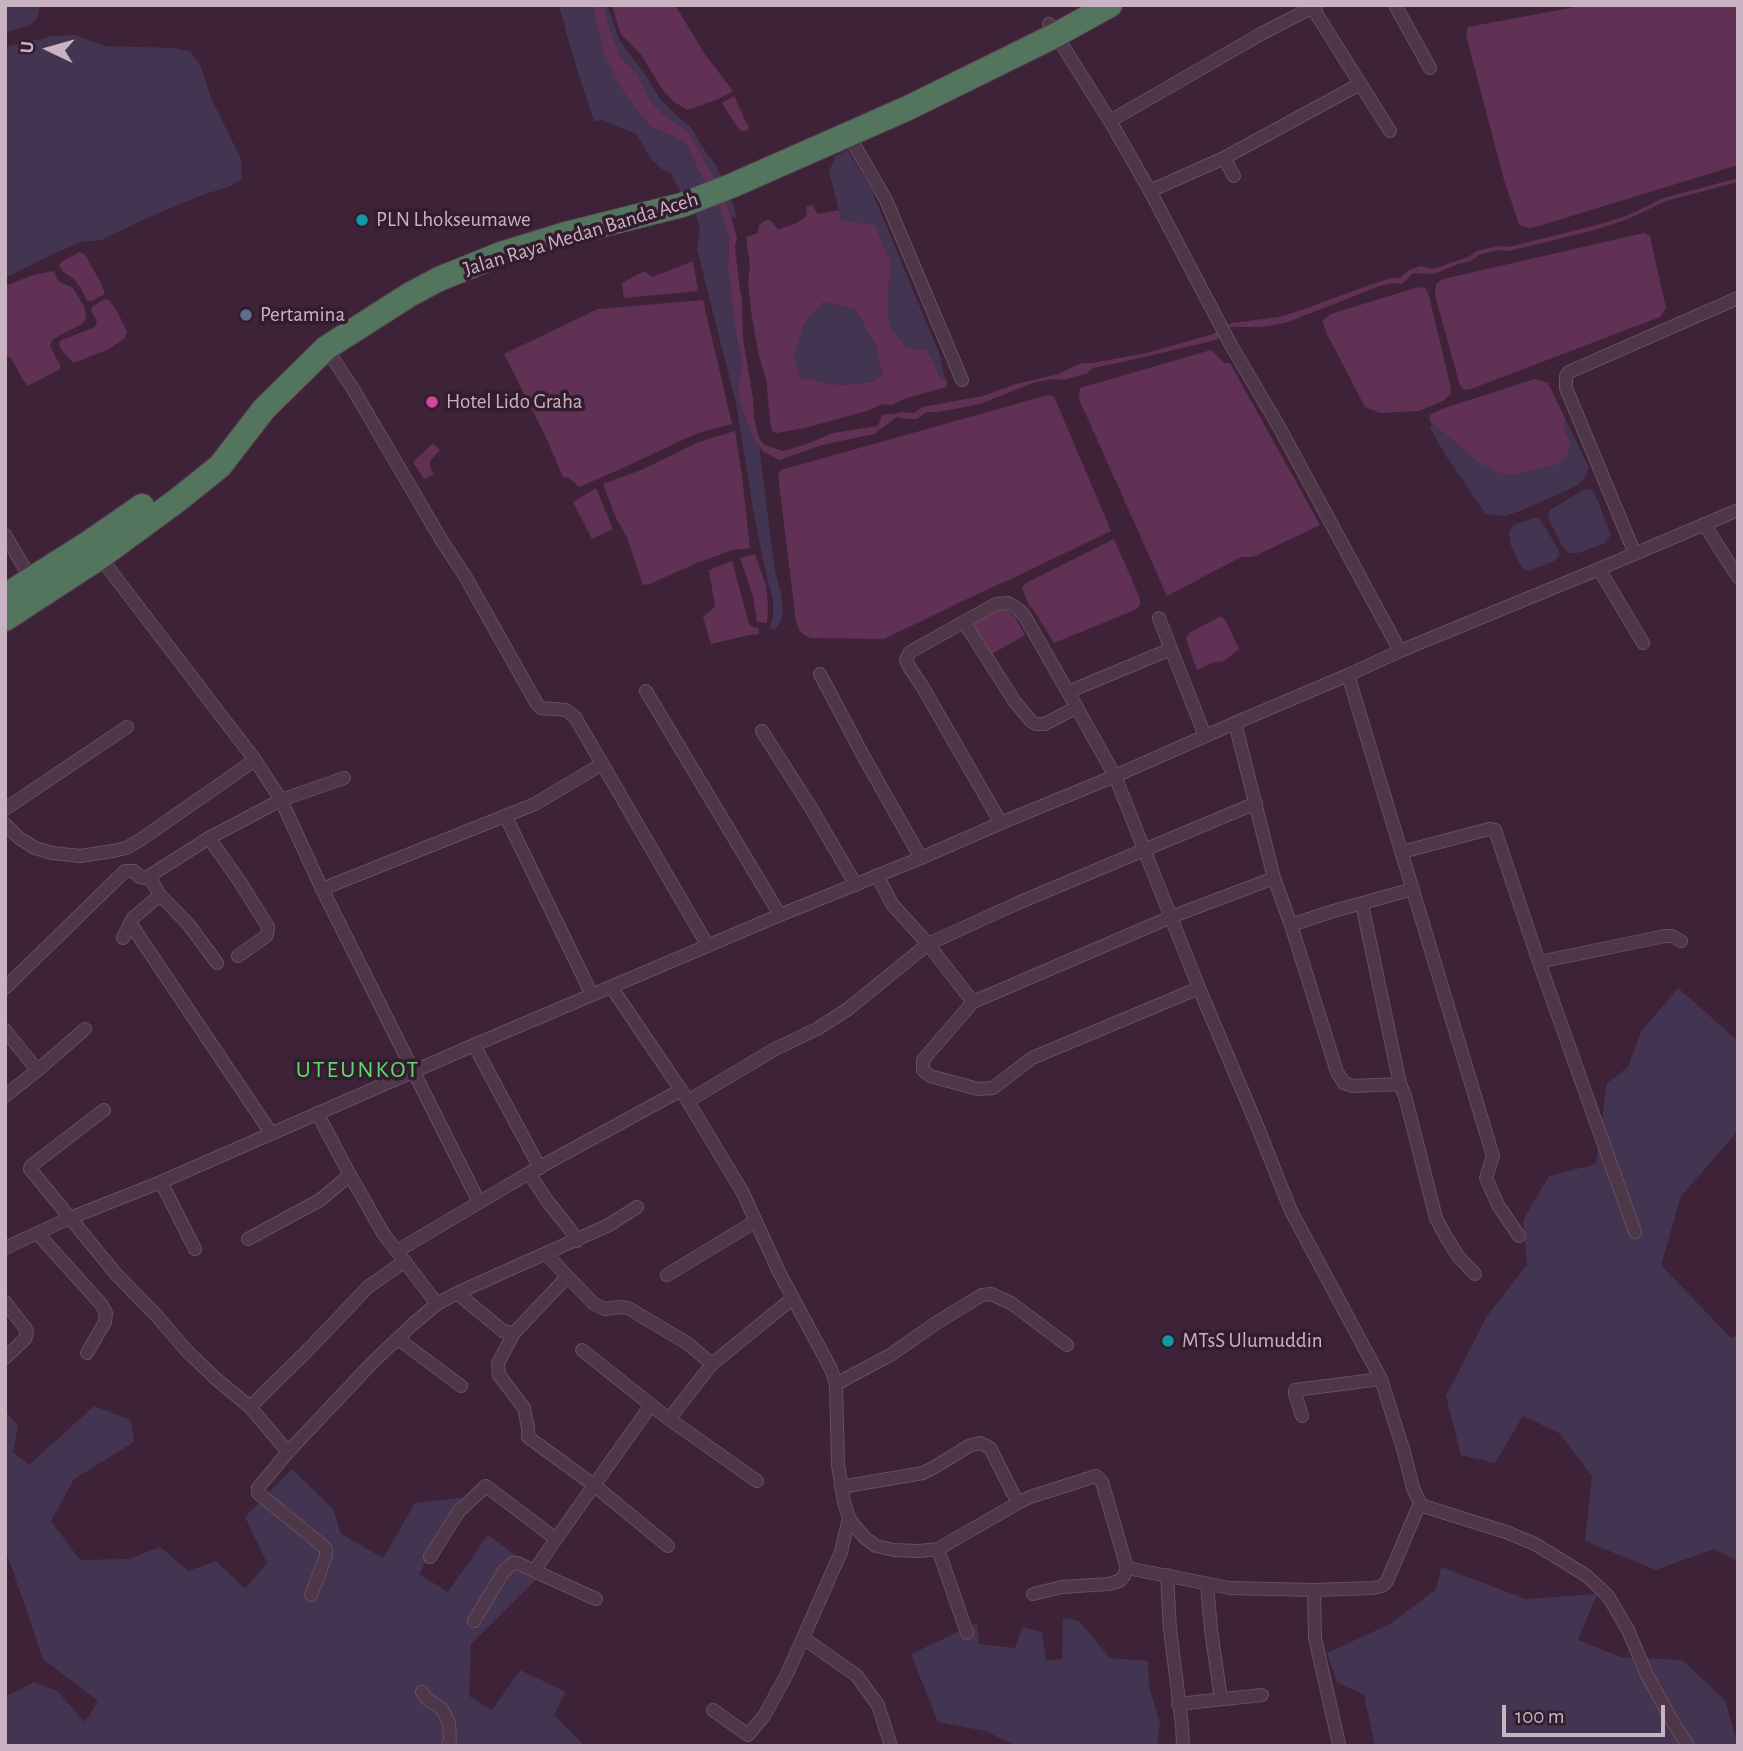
<!DOCTYPE html>
<style>
body{margin:0}
#map{position:relative;width:1743px;height:1751px;overflow:hidden;background:#3e2338;font-family:"Alegreya Sans",sans-serif}
canvas{display:block}
.frame{position:absolute;inset:0;border:7px solid #c9b3c3;pointer-events:none}
.north{position:absolute;left:14px;top:14px;width:70px;height:70px;-webkit-text-stroke:5px #331c2d;paint-order:stroke;rotate:275deg;font-size:19px;font-weight:700;line-height:28px;text-align:center;color:#c9b3c3}
.north::after{content:'';display:block;margin:auto;width:24px;height:32px;background:#c9b3c3;clip-path:polygon(50% 0,100% 100%,50% 72%,0 100%)}
.scale{position:absolute;left:1502px;top:1705px;width:163px;height:32px;box-sizing:border-box;border:4px solid #c9b3c3;border-top:0;padding-left:9px;font-size:21px;line-height:24px;white-space:nowrap;color:#c9b3c3;-webkit-text-stroke:5px #331c2d;paint-order:stroke}
</style>
<div id="map">
<canvas width="1743" height="1751"></canvas>
<div class="frame"></div>
<div class="north">U</div>
<div class="scale">100 m</div>
</div>
<script>
const ctx = document.querySelector('canvas').getContext('2d');
ctx.lineJoin = 'round';
function fillPath(path, color) { ctx.fillStyle = color; ctx.fill(path, 'evenodd'); }
const shape = rows => new Path2D(rows.map(r => 'M' + r).join(''));
function stroke(path, color, width, dash) { ctx.strokeStyle = color; ctx.lineWidth = width; ctx.lineCap = dash ? 'butt' : 'round'; ctx.setLineDash(dash || []); ctx.stroke(path); }
function label(font, color, halo, rows, align = 'center') {
  ctx.font = font + ' "Alegreya Sans",sans-serif'; ctx.lineWidth = 7; ctx.setLineDash([]); ctx.textBaseline = 'middle'; ctx.strokeStyle = halo; ctx.fillStyle = color; for (const [text, x, y, turn = 0] of rows) {
    ctx.save(); ctx.translate(x, y); ctx.rotate((+turn || 0) * Math.PI / 180); ctx.textAlign = isNaN(turn) ? turn : align; if (halo) ctx.strokeText(text, 0, 0); ctx.fillText(text, 0, 0); ctx.restore();
  }
}
const green = shape([
 [5,5,40,5,37,19,28,26,5,33],
 [559,5,593,5,597,26,650,126,684,141,693,157,697,167,720,208,729,236,728,267,736,335,742,359,738,392,743,414,753,438,759,445,771,541,775,572,781,594,783,612,780,623,774,630,770,628,773,616,773,599,764,565,753,509,736,403,697,249,700,230,696,215,675,182,671,173,662,169,652,160,636,134,603,120,594,121,571,50],
 [604,5,607,5,620,41,646,76,661,100,677,116,690,126,707,154,716,165,734,207,736,217,732,218,727,202,689,132,661,114,652,103,637,74,621,57,611,34],
 [75,35,105,46,175,48,191,52,200,65,212,100,241,159,242,179,231,186,202,195,145,219,101,240,82,242,53,254,5,278,5,47,53,36],
 [847,150,871,189,939,353,945,378,940,379,937,370,907,348,889,326,888,298,890,261,875,225,841,220,829,171,836,156],
 [823,302,855,309,876,346,879,364,883,374,874,382,839,385,800,378,794,359,803,326],
 [1566,420,1589,468,1584,479,1576,486,1525,509,1505,516,1486,514,1446,456,1430,428,1432,424,1451,438,1568,437,1564,424],
 [1591,489,1595,494,1611,535,1605,543,1578,553,1570,553,1564,549,1551,524,1548,516,1550,510,1583,490],
 [1534,518,1538,518,1542,522,1558,549,1559,556,1554,561,1529,571,1522,568,1511,546,1509,532,1514,525],
 [1678,988,1738,1041,1738,1128,1731,1139,1681,1196,1661,1265,1731,1338,1738,1335,1738,1561,1714,1549,1656,1570,1585,1541,1592,1476,1559,1433,1523,1416,1495,1463,1461,1455,1446,1396,1487,1316,1527,1265,1523,1220,1549,1176,1596,1164,1607,1083,1628,1067,1641,1032],
 [94,1406,131,1420,134,1442,74,1479,51,1521,80,1560,129,1559,160,1547,188,1571,216,1561,245,1589,267,1563,245,1517,292,1469,333,1509,341,1534,383,1558,415,1503,461,1498,419,1574,448,1592,488,1535,542,1574,471,1644,469,1696,492,1710,520,1670,566,1692,554,1715,585,1746,5,1746,5,1697,34,1682,57,1691,85,1722,98,1701,43,1659,5,1548,5,1410,18,1426,13,1452,29,1465],
 [1441,1567,1526,1599,1597,1594,1578,1640,1621,1657,1682,1660,1725,1700,1738,1746,1375,1746,1364,1695,1337,1682,1327,1653,1390,1624,1436,1589],
 [1063,1618,1079,1621,1110,1658,1148,1661,1149,1686,1160,1724,1157,1746,1017,1746,985,1731,938,1722,911,1654,977,1623,979,1644,1015,1648,1022,1627,1042,1632,1046,1660,1062,1659]
]);
const water = shape([
 [593,5,604,5,611,34,621,57,637,74,652,103,661,113,689,132,727,202,737,238,735,247,739,283,742,301,743,338,753,399,754,418,759,438,765,445,783,451,807,444,833,433,878,426,882,415,886,414,893,414,902,412,914,413,922,407,983,396,1016,384,1058,374,1082,363,1092,363,1146,353,1213,334,1232,323,1279,317,1299,311,1375,283,1391,278,1400,278,1409,270,1421,266,1433,269,1468,257,1477,251,1497,246,1508,247,1593,226,1626,216,1664,198,1738,178,1738,182,1666,201,1628,219,1595,230,1509,251,1498,250,1479,255,1471,261,1458,264,1434,274,1413,273,1402,284,1394,283,1380,286,1285,323,1260,327,1230,327,1218,339,1208,342,1131,360,1093,368,1086,374,1064,380,1052,379,1036,382,980,404,939,412,926,412,917,419,909,419,897,417,874,434,822,445,780,460,764,452,753,438,743,413,738,392,742,359,736,335,728,267,729,236,720,208,697,167,693,157,684,141,650,126,621,88,606,57,597,26],
 [612,5,675,5,704,53,733,91,718,99,688,110,674,102,662,89,642,56,620,33],
 [1586,5,1738,5,1738,165,1539,226,1530,228,1524,227,1519,224,1504,180,1466,35,1468,27],
 [734,96,749,128,746,131,741,131,738,128,722,103],
 [812,205,818,214,839,210,841,220,875,225,890,261,888,298,889,326,907,348,927,351,937,370,940,379,945,378,947,382,947,387,907,398,892,405,882,404,867,411,805,428,777,433,773,432,771,428,766,379,759,356,751,311,748,282,750,266,746,237,758,233,759,225,766,220,770,220,778,230,797,223,807,216,806,207],
 [823,302,855,309,876,346,879,364,883,374,874,382,839,385,800,378,794,358,803,326],
 [1644,233,1650,236,1666,308,1660,317,1471,389,1464,390,1460,386,1435,295,1436,284,1443,279],
 [80,252,85,255,101,283,105,294,92,301,87,301,80,287,75,280,62,271,59,266,61,262],
 [693,261,698,291,624,298,622,283,644,271,652,277],
 [54,271,58,281,73,288,85,308,86,319,82,324,53,339,50,346,60,365,60,369,28,386,23,380,11,358,5,356,5,286,33,275],
 [1425,287,1429,296,1450,384,1451,394,1443,401,1419,411,1380,413,1365,407,1327,334,1322,321,1331,314,1415,288],
 [105,299,110,301,118,313,127,332,125,338,109,349,73,363,61,349,59,343,62,340,95,327,97,322,91,309,93,306],
 [703,300,732,424,698,433,680,441,623,468,579,487,569,478,563,477,545,435,504,354,598,309],
 [1211,350,1224,363,1230,363,1320,525,1253,557,1241,557,1167,596,1084,410,1079,400,1080,388],
 [1535,379,1548,383,1566,420,1564,424,1570,447,1566,457,1559,464,1514,474,1503,474,1478,462,1451,438,1432,424,1429,418,1431,414,1444,408],
 [1048,395,1053,396,1056,401,1111,531,1011,579,990,588,884,639,811,638,804,635,799,630,796,622,778,475,781,470],
 [735,431,742,476,750,548,733,550,699,562,650,584,643,585,627,537,616,518,603,484,641,470,699,442],
 [433,443,440,450,430,461,430,467,434,474,424,479,413,462],
 [596,488,613,529,592,539,573,502],
 [1114,539,1139,596,1140,604,1137,609,1054,643,1035,612,1029,605,1022,588,1026,583],
 [755,554,766,586,768,607,767,623,757,622,753,596,740,558],
 [732,561,749,624,752,627,758,628,759,634,749,635,711,644,703,617,715,607,709,570],
 [1006,610,1015,617,1025,635,992,654,973,624,998,611],
 [1221,616,1226,621,1239,649,1224,661,1212,663,1197,670,1186,639,1189,633]
]);
const street = shape([
 [1395,5,1430,68],
 [1312,7,1390,131],
 [1049,24,1110,121,1150,191,1232,347,1278,425,1400,651],
 [1110,121,1261,34,1317,5],
 [848,134,886,200,962,380],
 [1224,158,1360,84],
 [1150,191,1224,158,1234,176],
 [326,348,353,389,442,541,465,576,537,704,541,708,566,710,575,717,708,946],
 [1704,524,1738,577],
 [5,535,31,579],
 [1635,554,1566,388,1566,376,1569,372,1738,298],
 [100,557,255,760,281,800,322,889,479,1202],
 [1599,569,1643,643],
 [1159,618,1171,649],
 [964,622,1015,702,1031,721,1036,724,1045,724,1077,707],
 [820,674,865,759,921,858],
 [1348,675,1493,1156,1486,1178,1498,1205,1519,1236],
 [646,691,780,915],
 [1235,723,1274,878,1291,925,1330,912,1413,889],
 [762,731,811,808,856,885],
 [1205,736,1171,649,1068,692,1115,776,1199,988,1256,1123,1291,1211,1381,1379,1404,1452,1413,1488,1420,1503,1426,1507,1506,1532,1535,1544,1587,1576,1608,1596,1628,1630,1647,1675,1671,1719,1688,1746],
 [5,809,127,727],
 [506,817,592,995],
 [1001,823,922,686,910,668,906,660,910,652,996,604,1008,603,1018,609,1024,615,1068,692],
 [5,824,19,838,35,848,52,853,80,856,113,851,126,848,140,840,255,760],
 [209,838,240,882,268,927,267,935,265,937,238,956],
 [1402,852,1489,829,1495,830,1539,962,1635,1232],
 [877,875,892,904,928,944,1018,903,1256,803],
 [149,876,160,895,189,925,217,963],
 [322,889,535,804,602,764],
 [1362,904,1400,1084,1405,1096,1436,1218,1445,1235,1458,1256,1475,1274],
 [130,923,271,1133],
 [1291,925,1337,1072,1344,1083,1353,1086,1400,1084],
 [123,938,133,918,160,895],
 [1539,962,1665,936,1672,936,1681,941],
 [5,988,125,871,134,871,140,877,146,878,209,838,281,800,344,778],
 [612,988,681,1090,742,1191,779,1272,831,1369,836,1384,838,1465,844,1502,849,1518,855,1526,865,1538,876,1546,894,1550,919,1551,938,1549,1018,1503,1030,1497,1096,1476,1102,1482,1127,1568,1230,1588,1314,1590,1373,1588,1382,1586,1387,1581,1420,1503],
 [1199,988,1032,1058,993,1088,978,1089,930,1076,923,1070,923,1060,973,1002,1171,917,1274,878],
 [5,1030,33,1065,39,1069],
 [474,1045,540,1168],
 [5,1096,39,1069,85,1029],
 [688,1101,775,1049,817,1029,848,1009,928,944,973,1002],
 [104,1110,31,1166,30,1169,116,1274,156,1315,186,1350,215,1378,250,1407,288,1452],
 [317,1113,350,1175,383,1233,437,1304,457,1293,609,1225,637,1207],
 [529,1173,548,1202,569,1228,577,1241],
 [161,1182,195,1249],
 [38,1234,101,1304,106,1313,105,1322,87,1353],
 [248,1239,320,1200,350,1175],
 [5,1248,70,1218,161,1182,474,1045,780,915,921,858,1001,823,1115,776,1235,723,1348,675,1400,651,1599,569,1738,510],
 [397,1251,529,1173,681,1090],
 [546,1254,594,1304,605,1309,619,1307,628,1308,687,1343,712,1364],
 [667,1275,756,1221],
 [457,1293,503,1331,514,1333,567,1277],
 [5,1302,26,1329,27,1333,25,1339,5,1358],
 [514,1333,498,1363,499,1375,524,1408,528,1428,528,1437,595,1486,668,1546],
 [398,1339,461,1386],
 [582,1350,651,1405],
 [836,1384,892,1354,936,1323,982,1295,991,1294,1011,1303,1067,1345],
 [250,1407,308,1350,368,1287,405,1261],
 [1302,1416,1295,1394,1295,1390,1381,1379],
 [669,1419,757,1481],
 [841,1487,923,1473,933,1468,969,1446,980,1443,990,1448,1018,1503],
 [849,1518,841,1552,803,1638,856,1675,878,1705,891,1746],
 [938,1549,967,1633],
 [430,1557,459,1511,486,1486,556,1539,651,1405,669,1419,712,1364,793,1298],
 [534,1571,596,1599],
 [1167,1575,1170,1629,1182,1725,1183,1746],
 [1207,1585,1211,1630,1221,1699],
 [1314,1590,1315,1638,1339,1744],
 [1033,1594,1062,1587,1109,1584,1119,1581,1124,1576,1127,1568],
 [311,1595,326,1556,326,1549,317,1541,258,1493,258,1488,288,1452,372,1363,413,1324,437,1304],
 [474,1621,504,1571,513,1563,518,1563,534,1571,556,1539],
 [422,1692,427,1699,442,1709,449,1723,450,1740,448,1746],
 [1178,1704,1262,1695],
 [713,1710,748,1735,764,1716,787,1674,803,1638]
]);
const highway = shape([
 [5,596,87,544,142,506],
 [5,619,100,557,179,499,220,466,264,409,326,348,409,295,439,279,501,254,566,234,682,205,731,186,908,108,1056,35,1110,5]
]);
const markers = [
 [362,220,7,"#0f9aa8"],
 [246,315,7,"#5c6f8a"],
 [432,402,7,"#d1479c"],
 [1168,1341,7,"#0f9aa8"]
];
const poiNames = [
 ["PLN Lhokseumawe",376,220],
 ["Pertamina",260,315],
 ["Hotel Lido Graha",446,402],
 ["MTsS Ulumuddin",1182,1341]
];
const streetNames = [
 ["Jalan Raya Medan Banda Aceh",581,234,-17]
];
const quarterNames = [
 ["UTEUNKOT",358,1070]
];
fillPath(green, '#433451');
fillPath(water, '#603154');
stroke(street, '#664f60', 14);
stroke(highway, '#563f50', 26);
stroke(street, '#4e3748', 12);
stroke(highway, '#54755d', 24);
for (const [x, y, r, color] of markers) { const dot = new Path2D(); dot.arc(x, y, r, 0, 2 * Math.PI); ctx.fillStyle = color; ctx.fill(dot); stroke(dot, '#331c2d', 2.5); }
label('21px', '#c9b3c3', '#331c2d', poiNames, 'left');
label('21px', '#c9b3c3', '#331c2d', streetNames);
ctx.letterSpacing = '2px';
label('24px', '#5fd86c', '#331c2d', quarterNames);
ctx.letterSpacing = '0px';
</script>
